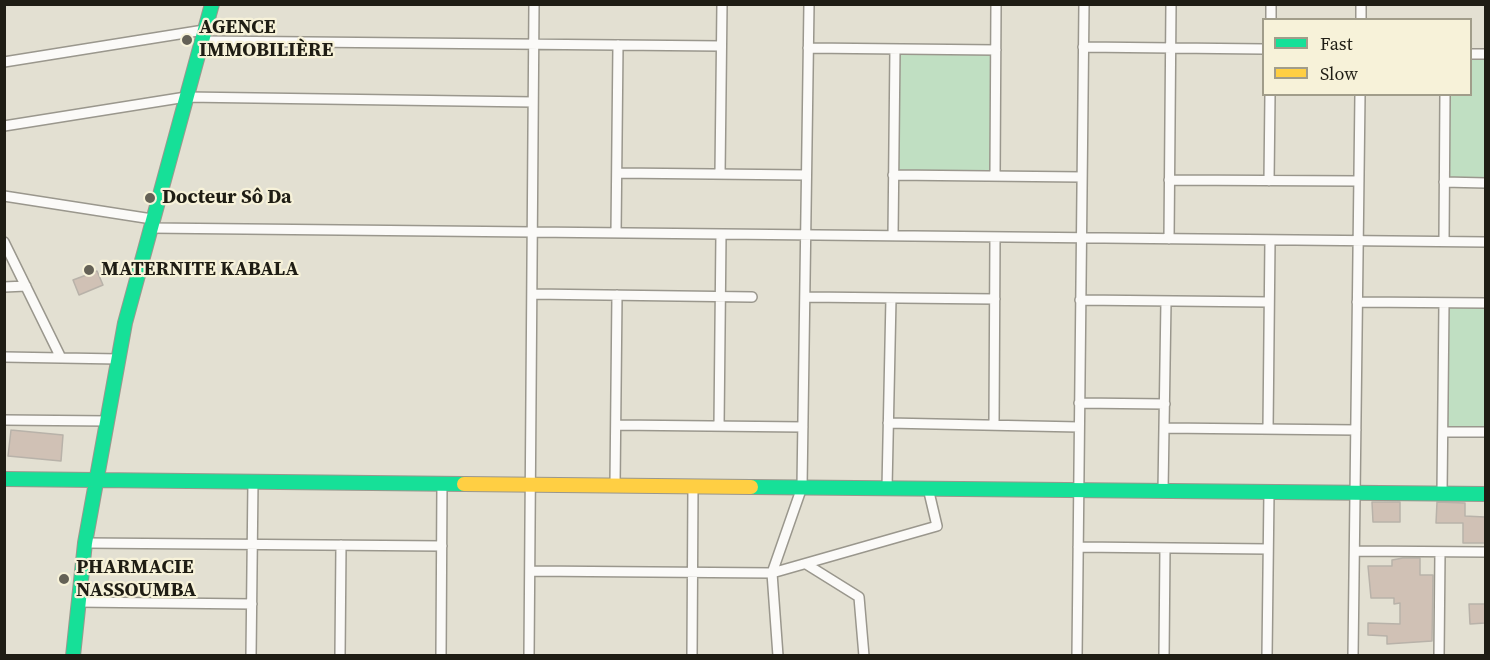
<!DOCTYPE html>
<meta charset="utf-8">
<style>
body{margin:0}
#map{position:relative;width:1490px;height:660px;overflow:hidden;background:#e3e0d2;font-family:"Source Serif 4",serif}
canvas{display:block}
.frame{position:absolute;inset:0;border:6px solid #1f1d14;pointer-events:none}
.legend{position:absolute;left:1262px;top:18px;width:210px;height:78px;box-sizing:border-box;background:#f7f2d9;border:2px solid #a19d8a;margin:0;padding:8px 10px;list-style:none;font-size:18px;color:#1f1d14}
.legend li{display:flex;align-items:center;gap:12px;height:30px}
.legend b{width:30px;border:2px solid #a19d8a}
</style>
<div id="map">
<canvas width="1490" height="660"></canvas>
<div class="frame"></div>
<ul class="legend">
<li><b style="height:8px;background:#16e098"></b>Fast</li>
<li><b style="height:8px;background:#ffcf43"></b>Slow</li>
</ul>
</div>
<script>
const ctx = document.querySelector('canvas').getContext('2d');
ctx.lineJoin = 'round';
function fillPath(path, color) { ctx.fillStyle = color; ctx.fill(path, 'evenodd'); }
const shape = rows => new Path2D(rows.map(r => 'M' + r).join(''));
function stroke(path, color, width, dash) { ctx.strokeStyle = color; ctx.lineWidth = width; ctx.lineCap = dash ? 'butt' : 'round'; ctx.setLineDash(dash || []); ctx.stroke(path); }
function label(font, color, halo, rows, align = 'center') {
  ctx.font = font + ' "Source Serif 4",serif'; ctx.lineWidth = 4.5; ctx.setLineDash([]); ctx.textBaseline = 'middle'; ctx.strokeStyle = halo; ctx.fillStyle = color; for (const [text, x, y, turn = 0] of rows) {
    ctx.save(); ctx.translate(x, y); ctx.rotate((+turn || 0) * Math.PI / 180); ctx.textAlign = isNaN(turn) ? turn : align; if (halo) ctx.strokeText(text, 0, 0); ctx.fillText(text, 0, 0); ctx.restore();
  }
}
const green = shape([
 [898,51,992,52,990,175,897,174],
 [1471,56,1485,56,1485,179,1448,179,1449,95,1470,94],
 [1448,306,1485,307,1485,429,1446,429]
]);
const building = shape([
 [97,271,103,285,79,295,73,280,97,271],
 [11,430,63,435,61,461,8,456,11,430],
 [1372,502,1400,502,1400,522,1373,522,1372,502],
 [1437,502,1465,503,1465,516,1485,517,1485,543,1463,543,1463,523,1436,523,1437,502],
 [1403,558,1420,558,1420,575,1433,575,1432,641,1387,644,1387,636,1368,635,1368,623,1400,624,1400,603,1394,604,1394,598,1371,598,1368,566,1392,566,1392,560,1403,558],
 [1469,604,1485,604,1485,623,1470,624,1469,604]
]);
const street = shape([
 [1271,20,1271,4],
 [1361,20,1361,4],
 [202,41,721,46],
 [1083,47,1264,49],
 [808,48,996,50],
 [1470,54,1486,54],
 [4,62,204,30],
 [4,126,186,97,533,102],
 [617,173,806,175],
 [720,174,722,4],
 [893,175,1082,177],
 [995,176,996,4],
 [1169,180,1359,181],
 [1269,181,1270,94],
 [1444,182,1486,183],
 [4,196,152,219],
 [150,228,1486,242],
 [616,233,618,45],
 [893,236,895,49],
 [1169,239,1171,4],
 [1444,241,1445,94],
 [4,242,61,358],
 [4,287,26,286],
 [532,294,752,297],
 [805,297,995,299],
 [1080,300,1269,302],
 [1357,302,1486,303],
 [4,357,119,359],
 [1079,403,1165,404],
 [4,420,108,421],
 [888,423,1079,427],
 [616,425,803,427],
 [994,425,995,237],
 [719,426,721,234],
 [1164,428,1356,430],
 [1268,429,1270,240],
 [1443,432,1486,432],
 [615,485,617,295],
 [887,488,891,298],
 [1163,491,1166,301],
 [1442,493,1444,303],
 [85,543,442,546],
 [1078,547,1268,549],
 [1355,551,1486,552],
 [806,564,859,597,864,656],
 [530,571,772,573,937,526,928,488],
 [77,602,252,604],
 [251,656,253,481],
 [340,656,341,545],
 [441,656,442,483],
 [529,656,534,4],
 [692,656,693,486],
 [778,656,772,573,802,487,809,4],
 [1077,656,1084,4],
 [1164,656,1165,548],
 [1267,656,1269,492],
 [1353,656,1360,94],
 [1439,656,1440,552]
]);
const fast = shape([
 [4,479,464,484],
 [751,487,1486,494],
 [73,656,85,543,125,323,212,4]
]);
const slow = shape([
 [464,484,751,487]
]);
const markers = [
 [187,40,6,"#646156"],
 [150,198,6,"#646156"],
 [89,270,6,"#646156"],
 [64,579,6,"#646156"]
];
const poiNames = [
 ["AGENCE",199,28],
 ["IMMOBILIÈRE",199,51],
 ["Docteur Sô Da",162,198],
 ["MATERNITE KABALA",101,270],
 ["PHARMACIE",76,568],
 ["NASSOUMBA",76,591]
];
fillPath(green, '#c0dfc2');
fillPath(building, '#d0c1b5');
stroke(building, '#b8b2a9', 1.5);
stroke(street, '#9a978d', 12);
stroke(fast, '#9a978d', 16);
stroke(slow, '#9a978d', 16);
stroke(street, '#fbfaf8', 9);
stroke(fast, '#16e098', 14);
stroke(slow, '#ffcf43', 14);
for (const [x, y, r, color] of markers) { const dot = new Path2D(); dot.arc(x, y, r, 0, 2 * Math.PI); ctx.fillStyle = color; ctx.fill(dot); stroke(dot, '#f7f2d9', 2); }
label('bold 20px', '#1f1d14', '#f7f2d9', poiNames, 'left');
</script>
